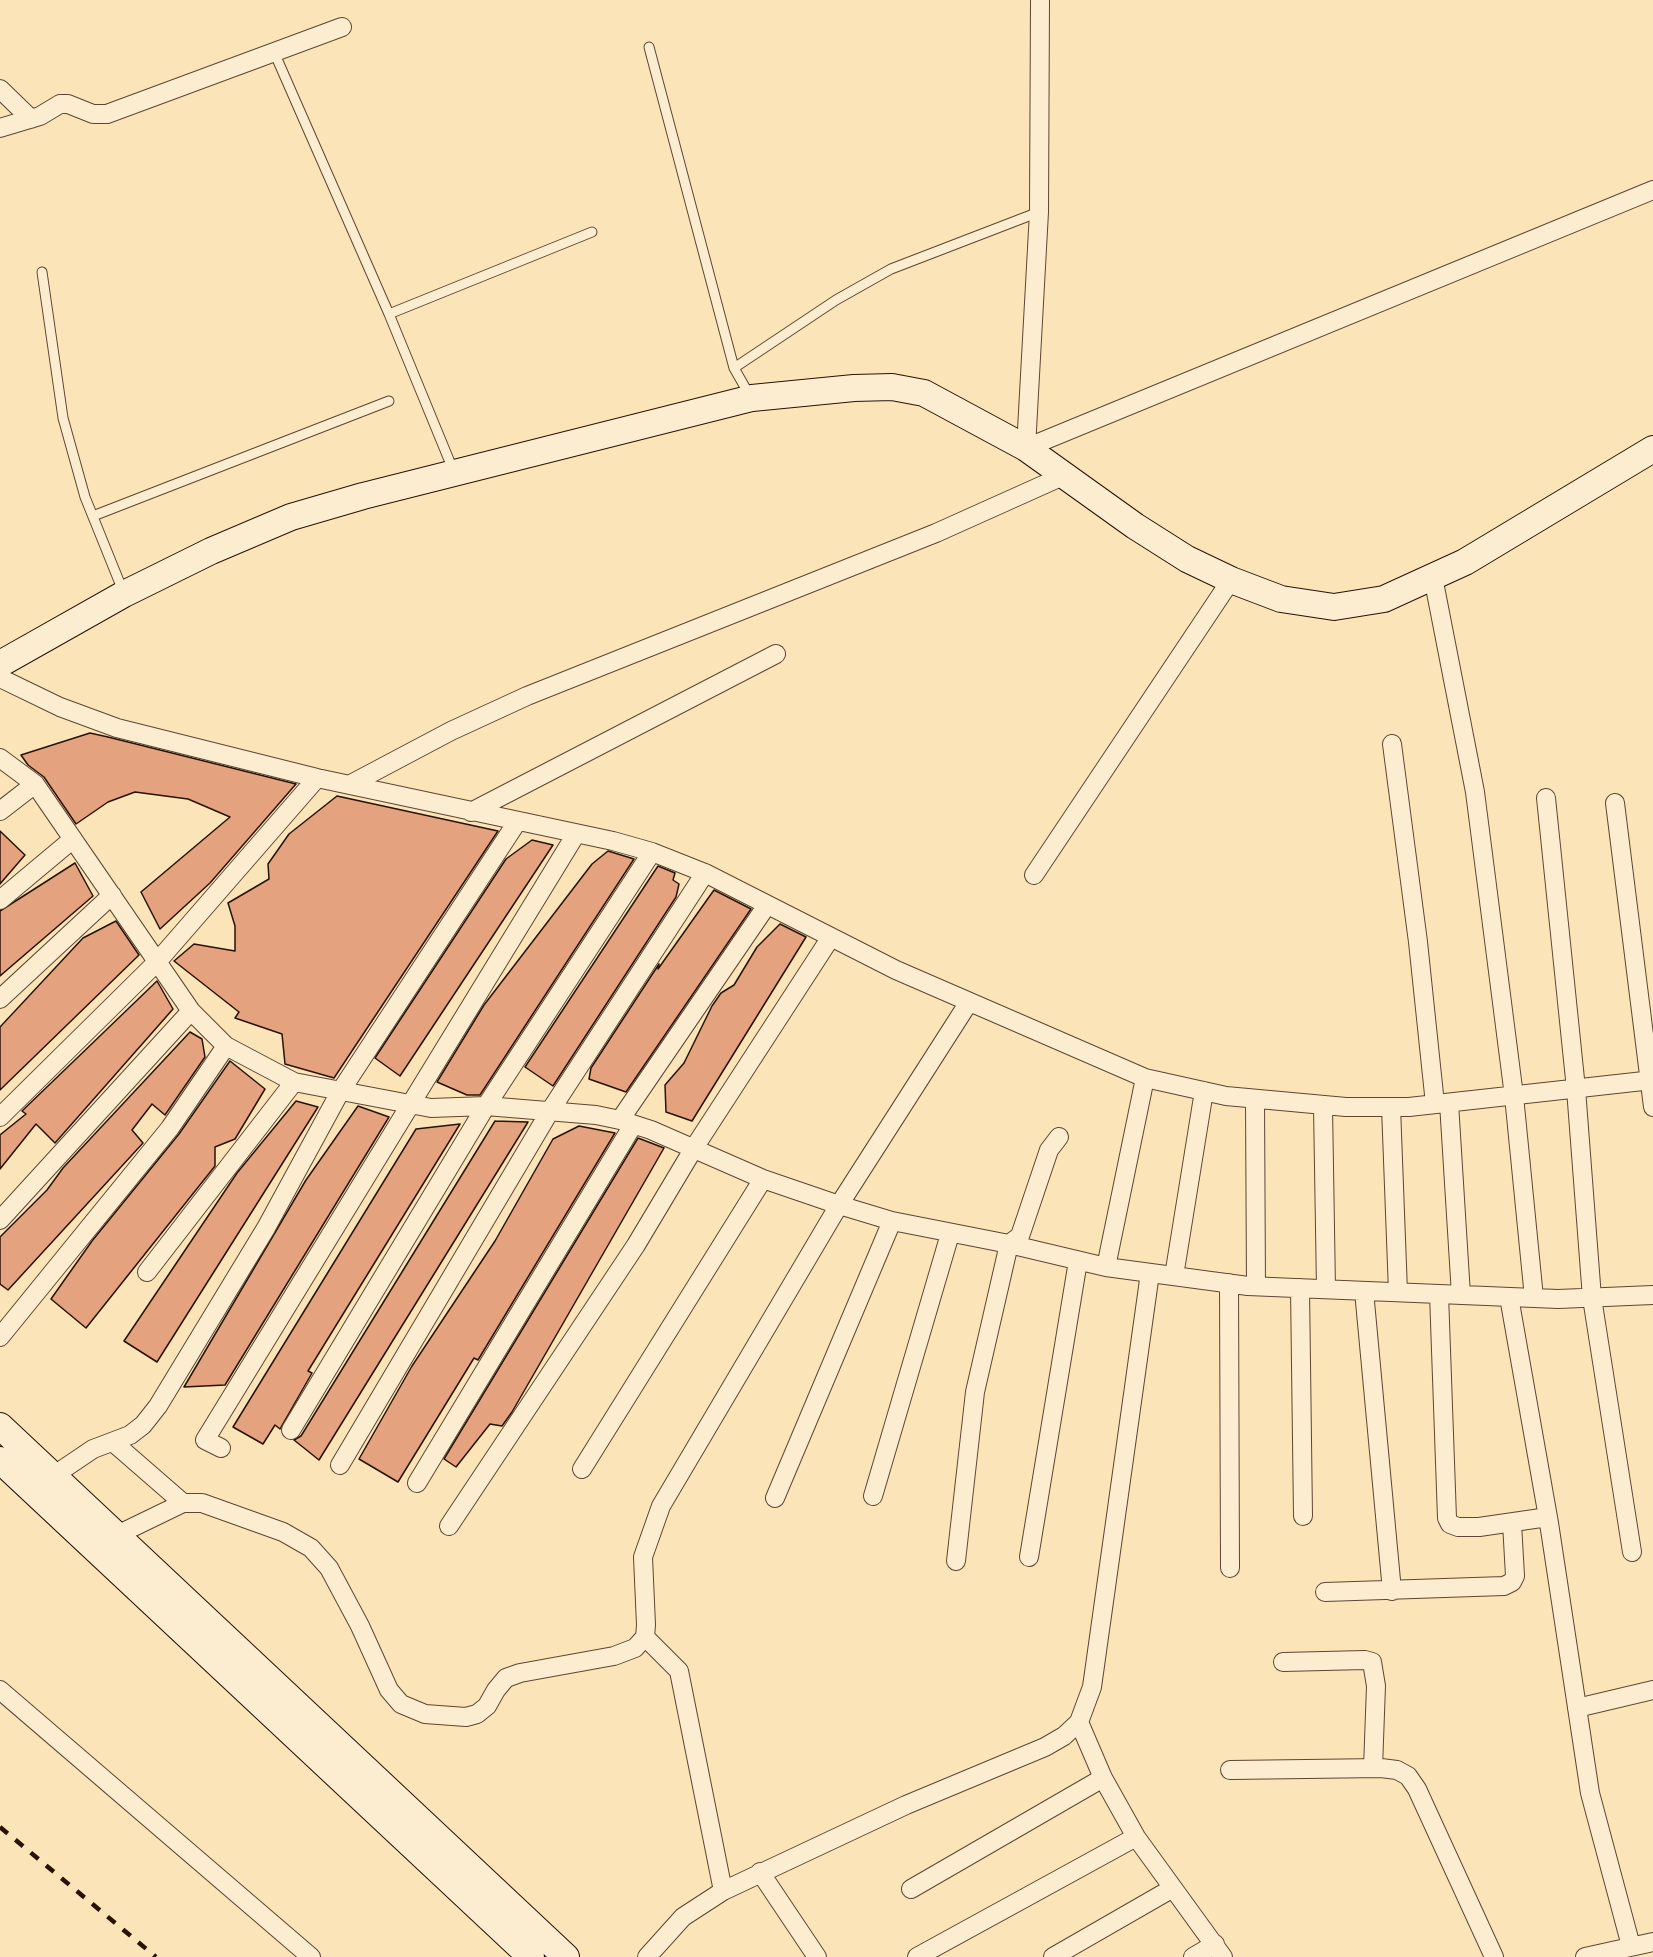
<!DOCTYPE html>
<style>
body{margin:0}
canvas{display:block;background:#fbe4b7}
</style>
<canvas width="1653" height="1957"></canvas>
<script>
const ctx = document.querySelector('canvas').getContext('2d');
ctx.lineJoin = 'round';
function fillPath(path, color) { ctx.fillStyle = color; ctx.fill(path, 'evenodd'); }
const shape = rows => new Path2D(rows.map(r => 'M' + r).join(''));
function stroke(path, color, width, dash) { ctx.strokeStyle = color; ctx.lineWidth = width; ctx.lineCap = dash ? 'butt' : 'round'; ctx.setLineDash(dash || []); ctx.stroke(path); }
const building = shape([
 [90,733,108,737,296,784,210,883,160,929,141,892,230,817,188,799,135,792,108,802,76,824,44,777,28,765,21,755,90,733],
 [337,796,498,831,334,1078,285,1064,282,1034,235,1018,239,1012,174,961,194,944,235,951,235,926,228,903,269,879,268,864,289,834,337,796],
 [0,831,25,855,0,884,0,831],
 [532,840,553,845,400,1076,375,1058,506,859,532,840],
 [608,851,634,859,480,1095,467,1095,437,1082,484,1005,592,864,608,851],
 [75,863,93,896,0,976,0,911,75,863],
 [658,866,675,873,673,880,679,884,676,897,553,1086,525,1067,658,866],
 [714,890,751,909,626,1092,589,1079,591,1068,659,964,658,969,714,890],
 [116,921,139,955,0,1090,0,1027,83,938,116,921],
 [780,924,806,937,692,1121,666,1112,665,1085,684,1063,712,1006,721,993,734,985,757,947,780,924],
 [157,981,173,1009,55,1143,36,1124,0,1169,0,1135,26,1114,22,1111,157,981],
 [190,1032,202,1039,205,1057,165,1115,152,1104,132,1130,143,1143,8,1290,0,1284,0,1237,47,1190,63,1168,190,1032],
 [230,1061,265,1089,235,1139,215,1147,215,1166,86,1328,51,1299,92,1241,179,1134,230,1061],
 [296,1101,318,1107,157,1362,124,1341,237,1173,296,1101],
 [358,1106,389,1117,225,1385,184,1387,306,1180,358,1106],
 [495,1121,528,1122,319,1460,294,1440,301,1436,495,1121],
 [460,1124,308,1371,312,1373,280,1429,275,1425,263,1444,233,1427,416,1129,460,1124],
 [579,1126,615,1133,478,1360,474,1358,398,1482,359,1459,412,1366,495,1241,553,1139,579,1126],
 [638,1138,664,1148,512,1412,502,1426,490,1424,456,1467,444,1459,638,1138]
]);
const lane = shape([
 [649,47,734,368,750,396],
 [274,52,389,314,454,472],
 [42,272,63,418,85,497,123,591],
 [389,314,592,232],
 [734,368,836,300,891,269,1039,212],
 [93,516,389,401]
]);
const street = shape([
 [1040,0,1039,212,1026,448,1653,190],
 [0,89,31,119],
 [0,128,40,116,60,104,68,104,93,114,107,114,342,27],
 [1433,577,1475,792,1514,1096,1534,1298],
 [0,678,60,707,117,728,317,778,613,841,652,852,705,873,896,970,1145,1078,1226,1096,1346,1107,1409,1107,1653,1080],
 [1392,744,1418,942,1435,1104],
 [0,758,35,784,191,1011,226,1046,294,1082,431,1108,486,1106,596,1115,620,1120,651,1130,763,1179,839,1205,892,1221,1009,1244,1106,1267,1248,1286,1558,1299,1653,1295],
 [349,785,451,731,527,696,936,533,1063,476],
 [1546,798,1576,1089,1592,1298,1632,1552],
 [1615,803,1653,1107],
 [0,811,35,784],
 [471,812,776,654],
 [1034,875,1231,580],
 [0,900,73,839],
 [0,999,112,895],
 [1255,1099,1256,1286],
 [1449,1103,1461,1295],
 [1323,1106,1326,1289],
 [1391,1107,1398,1292],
 [0,1117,157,962,317,778],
 [620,1120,767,905],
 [0,1220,191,1011],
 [1106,1267,1145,1078],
 [147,1272,294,1082],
 [1174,1276,1204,1091],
 [1229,1283,1230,1568],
 [1300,1288,1303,1516],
 [1364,1291,1392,1591],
 [1439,1294,1447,1518,1450,1524,1458,1527,1479,1527,1548,1517],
 [1509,1297,1549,1523,1590,1793,1631,1946],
 [0,1337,170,1128,226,1046],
 [291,1430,486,1106,652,852],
 [114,1443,183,1503],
 [221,1448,205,1440,576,834],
 [340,1465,550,1111,705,873],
 [582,1469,763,1179],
 [53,1476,93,1449,130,1435,143,1425,158,1406,266,1228,340,1092,517,822],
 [417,1483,633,1125],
 [873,1496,950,1234],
 [775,1498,892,1221],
 [449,1526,636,1245,694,1148,831,937],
 [117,1535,183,1503,202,1503,283,1532,311,1548,329,1568,360,1626,389,1690,401,1704,425,1714,466,1717,477,1714,487,1706,496,1690,506,1678,520,1673,614,1656,635,1648,645,1637,646,1625,643,1557,661,1506,839,1205,969,1002],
 [1029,1557,1078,1261],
 [956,1561,975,1392,1009,1244,1020,1236,1049,1150,1059,1137],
 [1325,1592,1504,1586,1512,1582,1515,1576,1512,1523],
 [645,1637,679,1671,723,1891],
 [1283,1662,1365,1660,1372,1662,1376,1686,1373,1768],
 [0,1690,311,1957],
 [1577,1708,1653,1690],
 [1079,1722,1103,1778,1136,1837,1223,1957],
 [1230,1770,1381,1768,1397,1770,1408,1776,1417,1789,1494,1957],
 [760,1872,817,1957],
 [911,1889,1103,1778],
 [647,1957,683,1917,723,1891,906,1805,1045,1747,1064,1736,1079,1722,1092,1687,1150,1273],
 [917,1957,1136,1837],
 [1053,1957,1173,1888],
 [1193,1957,1215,1944],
 [1585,1957,1653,1942]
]);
const secondary = shape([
 [0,664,124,594,211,551,291,517,363,496,752,398,854,388,892,387,924,393,1026,448,1135,526,1187,559,1231,580,1281,599,1334,607,1384,599,1465,562,1653,449],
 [0,1426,566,1957],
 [0,1460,531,1957]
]);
const rail = shape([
 [0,1827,156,1957]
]);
fillPath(building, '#e4a37e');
stroke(building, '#281205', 1.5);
stroke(lane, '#5d4632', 11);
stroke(street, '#5d4632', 20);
stroke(secondary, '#281205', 28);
stroke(lane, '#fcedd0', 9);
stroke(street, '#fcedd0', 18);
stroke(secondary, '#fcedd0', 26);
stroke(rail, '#281205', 4.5, [10, 10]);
</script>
